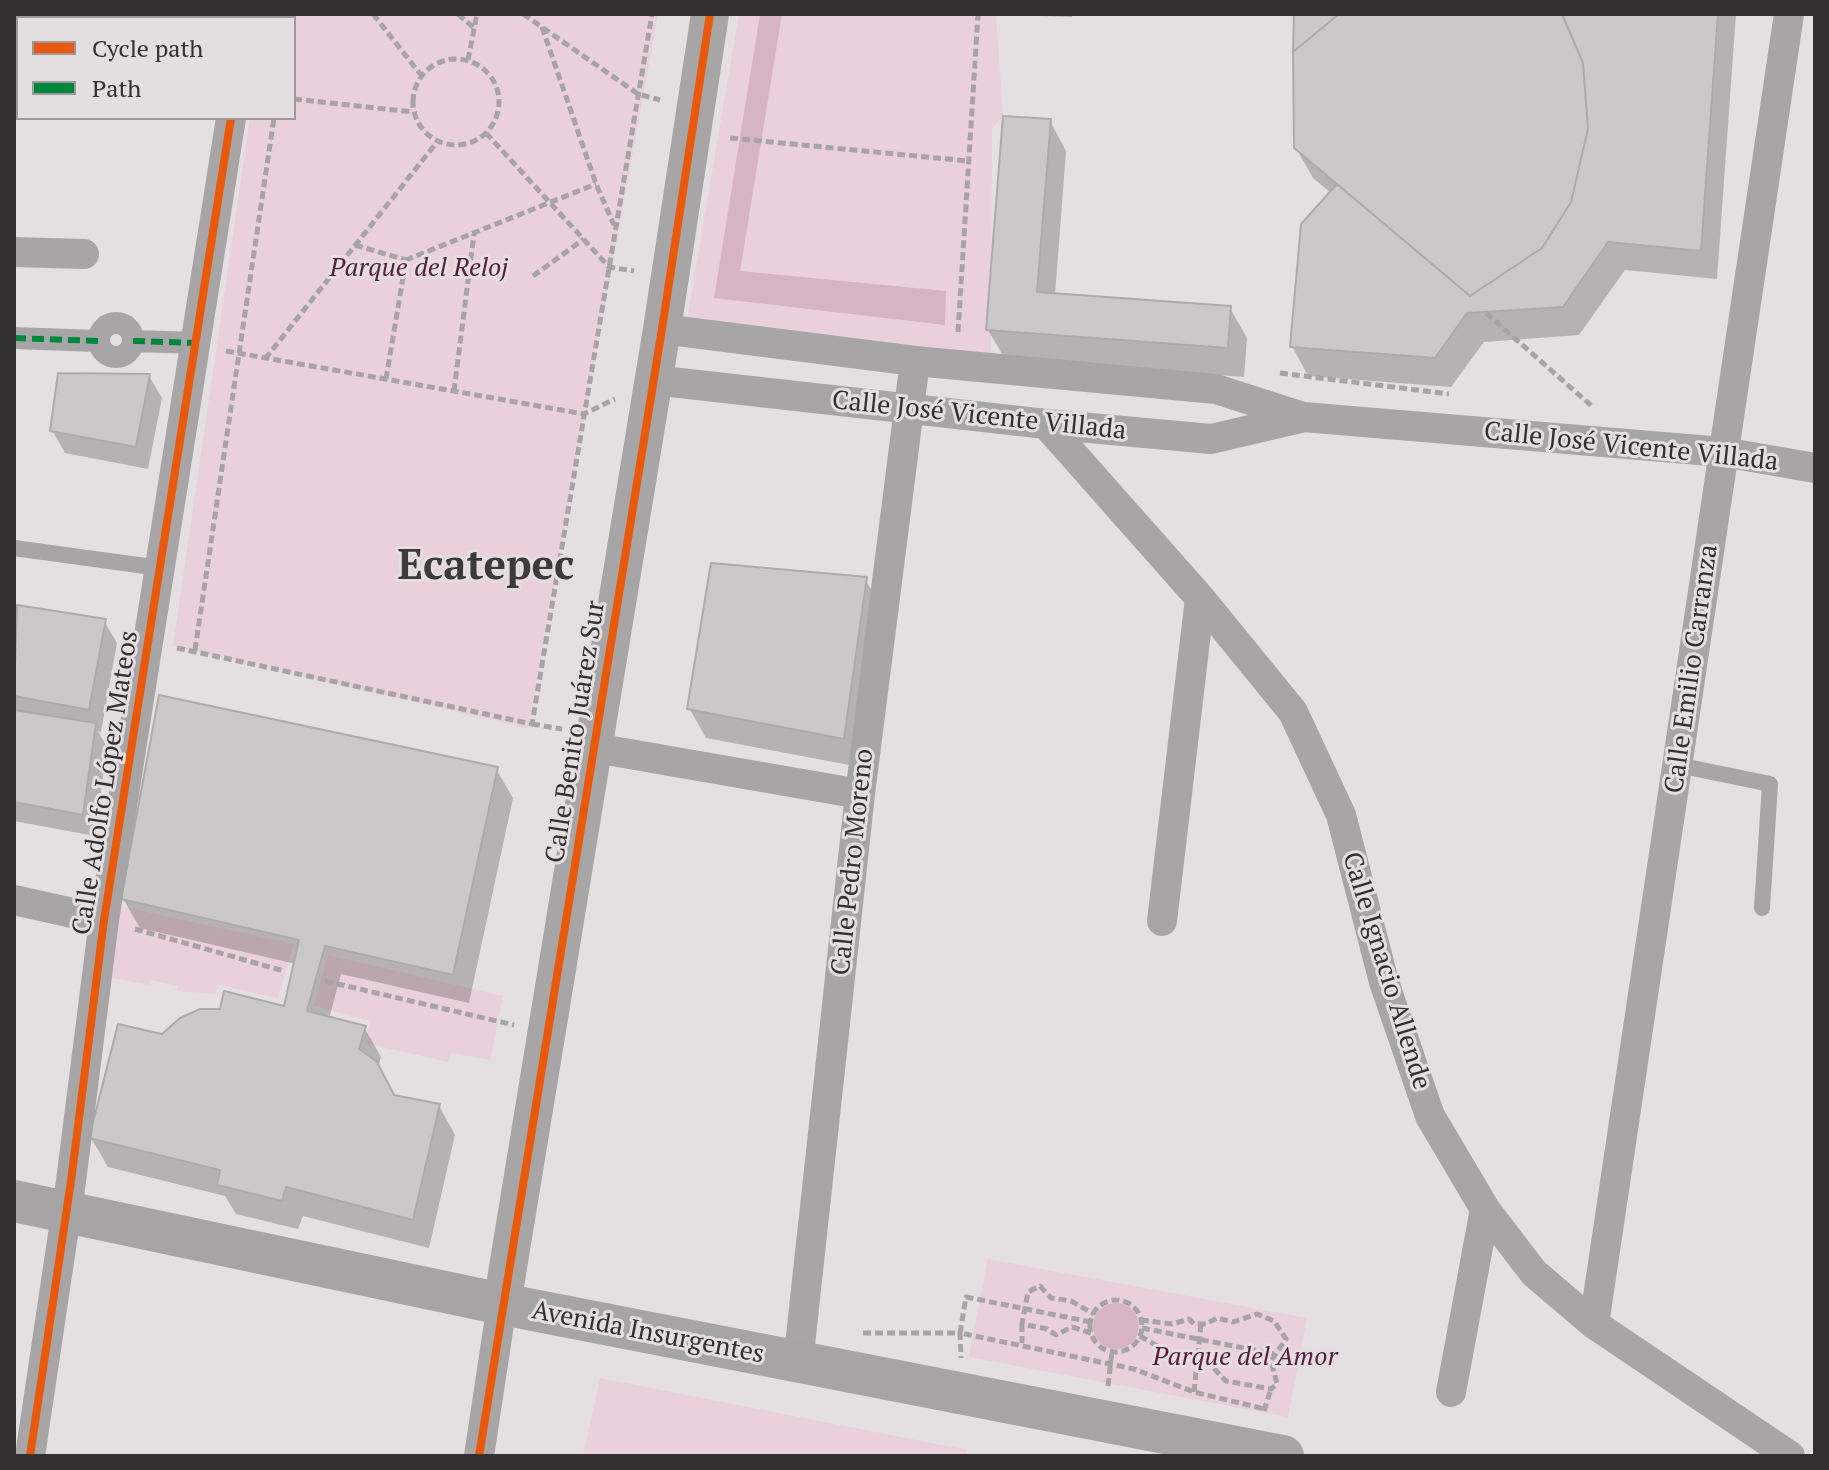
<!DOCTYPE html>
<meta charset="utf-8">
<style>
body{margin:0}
#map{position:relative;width:1829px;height:1470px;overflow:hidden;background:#e4dfe1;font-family:"PT Serif",serif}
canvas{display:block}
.frame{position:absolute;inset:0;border:16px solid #333031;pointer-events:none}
.legend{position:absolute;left:16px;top:16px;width:280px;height:104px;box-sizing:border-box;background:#e5dee1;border:2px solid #9e989b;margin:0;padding:10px 14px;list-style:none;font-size:24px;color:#333031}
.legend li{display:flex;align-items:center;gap:16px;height:40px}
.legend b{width:40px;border:2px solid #9e989b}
</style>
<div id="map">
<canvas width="1829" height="1470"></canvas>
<div class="frame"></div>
<ul class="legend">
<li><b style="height:10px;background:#e8590c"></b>Cycle path</li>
<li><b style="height:10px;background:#00873e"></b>Path</li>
</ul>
</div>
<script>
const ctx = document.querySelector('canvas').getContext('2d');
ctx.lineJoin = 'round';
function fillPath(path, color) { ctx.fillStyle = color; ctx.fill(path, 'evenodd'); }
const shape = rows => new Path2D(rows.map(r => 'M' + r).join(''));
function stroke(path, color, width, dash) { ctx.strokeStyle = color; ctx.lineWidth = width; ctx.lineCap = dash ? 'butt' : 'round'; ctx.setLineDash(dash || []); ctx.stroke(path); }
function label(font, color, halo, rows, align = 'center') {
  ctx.font = font + ' "PT Serif",serif'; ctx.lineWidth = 6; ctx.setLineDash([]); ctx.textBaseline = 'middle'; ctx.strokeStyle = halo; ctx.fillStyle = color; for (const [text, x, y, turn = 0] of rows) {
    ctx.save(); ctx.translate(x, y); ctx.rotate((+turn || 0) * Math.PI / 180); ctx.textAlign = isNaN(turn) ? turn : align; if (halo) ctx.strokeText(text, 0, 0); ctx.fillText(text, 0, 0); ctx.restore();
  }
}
const green = shape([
 [265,14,658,14,528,728,173,646,250,118,294,118,294,18,265,18],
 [739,14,996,14,1003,116,992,129,991,357,686,326],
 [120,906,294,944,278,998,219,985,215,994,177,991,179,986,151,980,149,985,107,977],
 [328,955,503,996,490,1060,452,1053,448,1062,365,1043,371,1021,314,1006],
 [988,1259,1307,1318,1288,1417,969,1357],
 [600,1378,967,1450,965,1456,583,1456]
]);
const water = shape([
 [760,14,782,14,740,271,946,291,945,325,714,298],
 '1093 1326a23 23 0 1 1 46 0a23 23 0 1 1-46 0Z'
]);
const shadow = shape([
 [1012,14,1072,14,1072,17,1013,15],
 [1297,14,1736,14,1717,279,1625,270,1579,335,1484,342,1451,387,1308,376,1292,346,1331,193,1313,178,1296,148],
 [1050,121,1066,151,1055,295,1230,308,1247,338,1244,377,1005,359,988,330],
 [149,376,162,398,148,469,65,453,52,430],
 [865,579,882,608,860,767,706,738,689,708],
 [19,607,104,621,117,643,101,732,98,731,107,747,95,836,14,821,14,635],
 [496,769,513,798,469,1003,341,974,329,1019,364,1027,381,1057,378,1068,395,1098,439,1106,455,1135,429,1248,303,1216,298,1229,236,1214,225,1196,108,1167,91,1138,162,1036,286,1009,296,964,140,928,123,899]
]);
const building = shape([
 [1294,14,1339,14,1293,52,1294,14],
 [1339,14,1562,14,1583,63,1588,129,1571,202,1542,248,1470,296,1294,148,1293,52,1339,14],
 [1562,14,1718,14,1701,251,1608,242,1563,307,1467,313,1435,358,1290,347,1301,224,1337,184,1470,296,1542,248,1571,202,1588,129,1583,63,1562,14],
 [1003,116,1051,119,1037,292,1231,306,1228,348,986,330,1003,116],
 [58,373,150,374,136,447,50,431,58,373],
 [711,563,867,577,844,739,687,709,711,563],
 [17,605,106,619,89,710,14,696,17,605],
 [159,695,498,767,453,975,325,946,307,1011,366,1026,359,1049,377,1062,394,1095,440,1104,413,1220,286,1187,282,1201,217,1185,220,1170,89,1138,118,1024,162,1034,180,1018,200,1009,220,1009,224,991,284,1006,299,940,121,899,159,695],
 [14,710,96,723,83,815,14,802,14,710]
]);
const path = shape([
 [373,14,421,75],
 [458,14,474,28],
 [523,14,638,94,660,100],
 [289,18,289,14],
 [542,27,596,184,614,225],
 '413 102a43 43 0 1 1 86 0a43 43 0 1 1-86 0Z',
 [468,60,477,14],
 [294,99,413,112],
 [486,133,609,267,634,271],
 [730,138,968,161],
 [355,245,406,260],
 [533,276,584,239],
 [1486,313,1594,408],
 [958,332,978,14],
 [226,351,584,414,615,399],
 [265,359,437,142],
 [1280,373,1449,394],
 [386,379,406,260,596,184],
 [454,391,474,234],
 [177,648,532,724,652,14],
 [195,650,274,118],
 [532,724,562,729],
 [135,929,284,971],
 [325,981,514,1025],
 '1090 1326a26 26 0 1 1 52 0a26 26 0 1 1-52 0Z',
 [1091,1322,966,1297,960,1333,1134,1369,1194,1392,1265,1409],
 [1022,1324,1022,1343],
 [1142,1328,1274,1354],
 [863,1333,960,1333,961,1358],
 [1091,1333,1072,1327,1056,1335,1047,1329,1022,1324,1028,1292,1040,1286,1051,1298,1071,1301,1094,1314],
 [1140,1336,1173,1355,1203,1357,1226,1381,1271,1389,1277,1384,1271,1361,1286,1339,1274,1321,1257,1314,1233,1322,1217,1318,1206,1324,1194,1324,1189,1319,1172,1324,1141,1320],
 [1108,1386,1112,1351],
 [1194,1392,1201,1324],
 [1264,1411,1271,1389]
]);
const service = shape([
 [14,548,160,568],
 [1678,765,1770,784,1762,908]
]);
const pedestrian = shape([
 '99 340a17 17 0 1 1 34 0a17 17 0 1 1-34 0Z',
 [14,338,98,341],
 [133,341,198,343]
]);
const minor = shape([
 [246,18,246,14],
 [14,252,84,254],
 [662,329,915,361,1216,389,1303,417,1723,452,1815,468],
 [653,380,1046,424,1211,439,1301,418],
 [1046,424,1200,598,1293,712,1341,815,1384,982,1430,1116,1485,1209,1534,1273,1594,1324,1790,1456],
 [595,748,860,794],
 [14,900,104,920],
 [1162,921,1200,598],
 [1594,1324,1789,14],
 [798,1363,860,794,915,361],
 [1451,1392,1485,1209],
 [30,1456,71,1181,104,920,231,118],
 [479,1456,502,1304]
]);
const tertiary = shape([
 [502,1304,662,329,710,14]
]);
const secondary = shape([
 [14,1201,502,1304,1283,1456]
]);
const quiet = shape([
 [14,338,98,341],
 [133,341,198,343]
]);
const cycleway = shape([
 [30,1456,71,1181,104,920,231,118],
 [479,1456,662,329,710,14]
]);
const parkNames = [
 ["Parque del Reloj",419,269],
 ["Parque del Amor",1245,1358]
];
const streetNames = [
 ["Calle José Vicente Villada",979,416,6],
 ["Calle José Vicente Villada",1631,447,6],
 ["Calle Emilio Carranza",1692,669,-82],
 ["Calle Benito Juárez Sur",576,732,-81],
 ["Calle Adolfo López Mateos",106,783,-81],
 ["Calle Pedro Moreno",853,862,-84],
 ["Calle Ignacio Allende",1386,971,73],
 ["Avenida Insurgentes",648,1333,11]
];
const townNames = [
 ["Ecatepec",486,567]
];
fillPath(green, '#ead0da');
fillPath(water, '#d7b4c4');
fillPath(shadow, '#0003');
fillPath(building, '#cbc8c9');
stroke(building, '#aeaaac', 2);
stroke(path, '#a7a4a6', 5, [8, 4]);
stroke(service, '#a7a5a6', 16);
stroke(pedestrian, '#a7a5a6', 22);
stroke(minor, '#a7a5a6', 30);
stroke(tertiary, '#a7a5a6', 38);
stroke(secondary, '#a7a4a5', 42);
stroke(quiet, '#00873e', 6, [12, 6]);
stroke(cycleway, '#e8590c', 8);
label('italic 26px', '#581d3c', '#e5dee1', parkNames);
label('26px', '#333031', '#e5dee1', streetNames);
label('bold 42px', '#3e393b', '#e5dee1', townNames);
</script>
